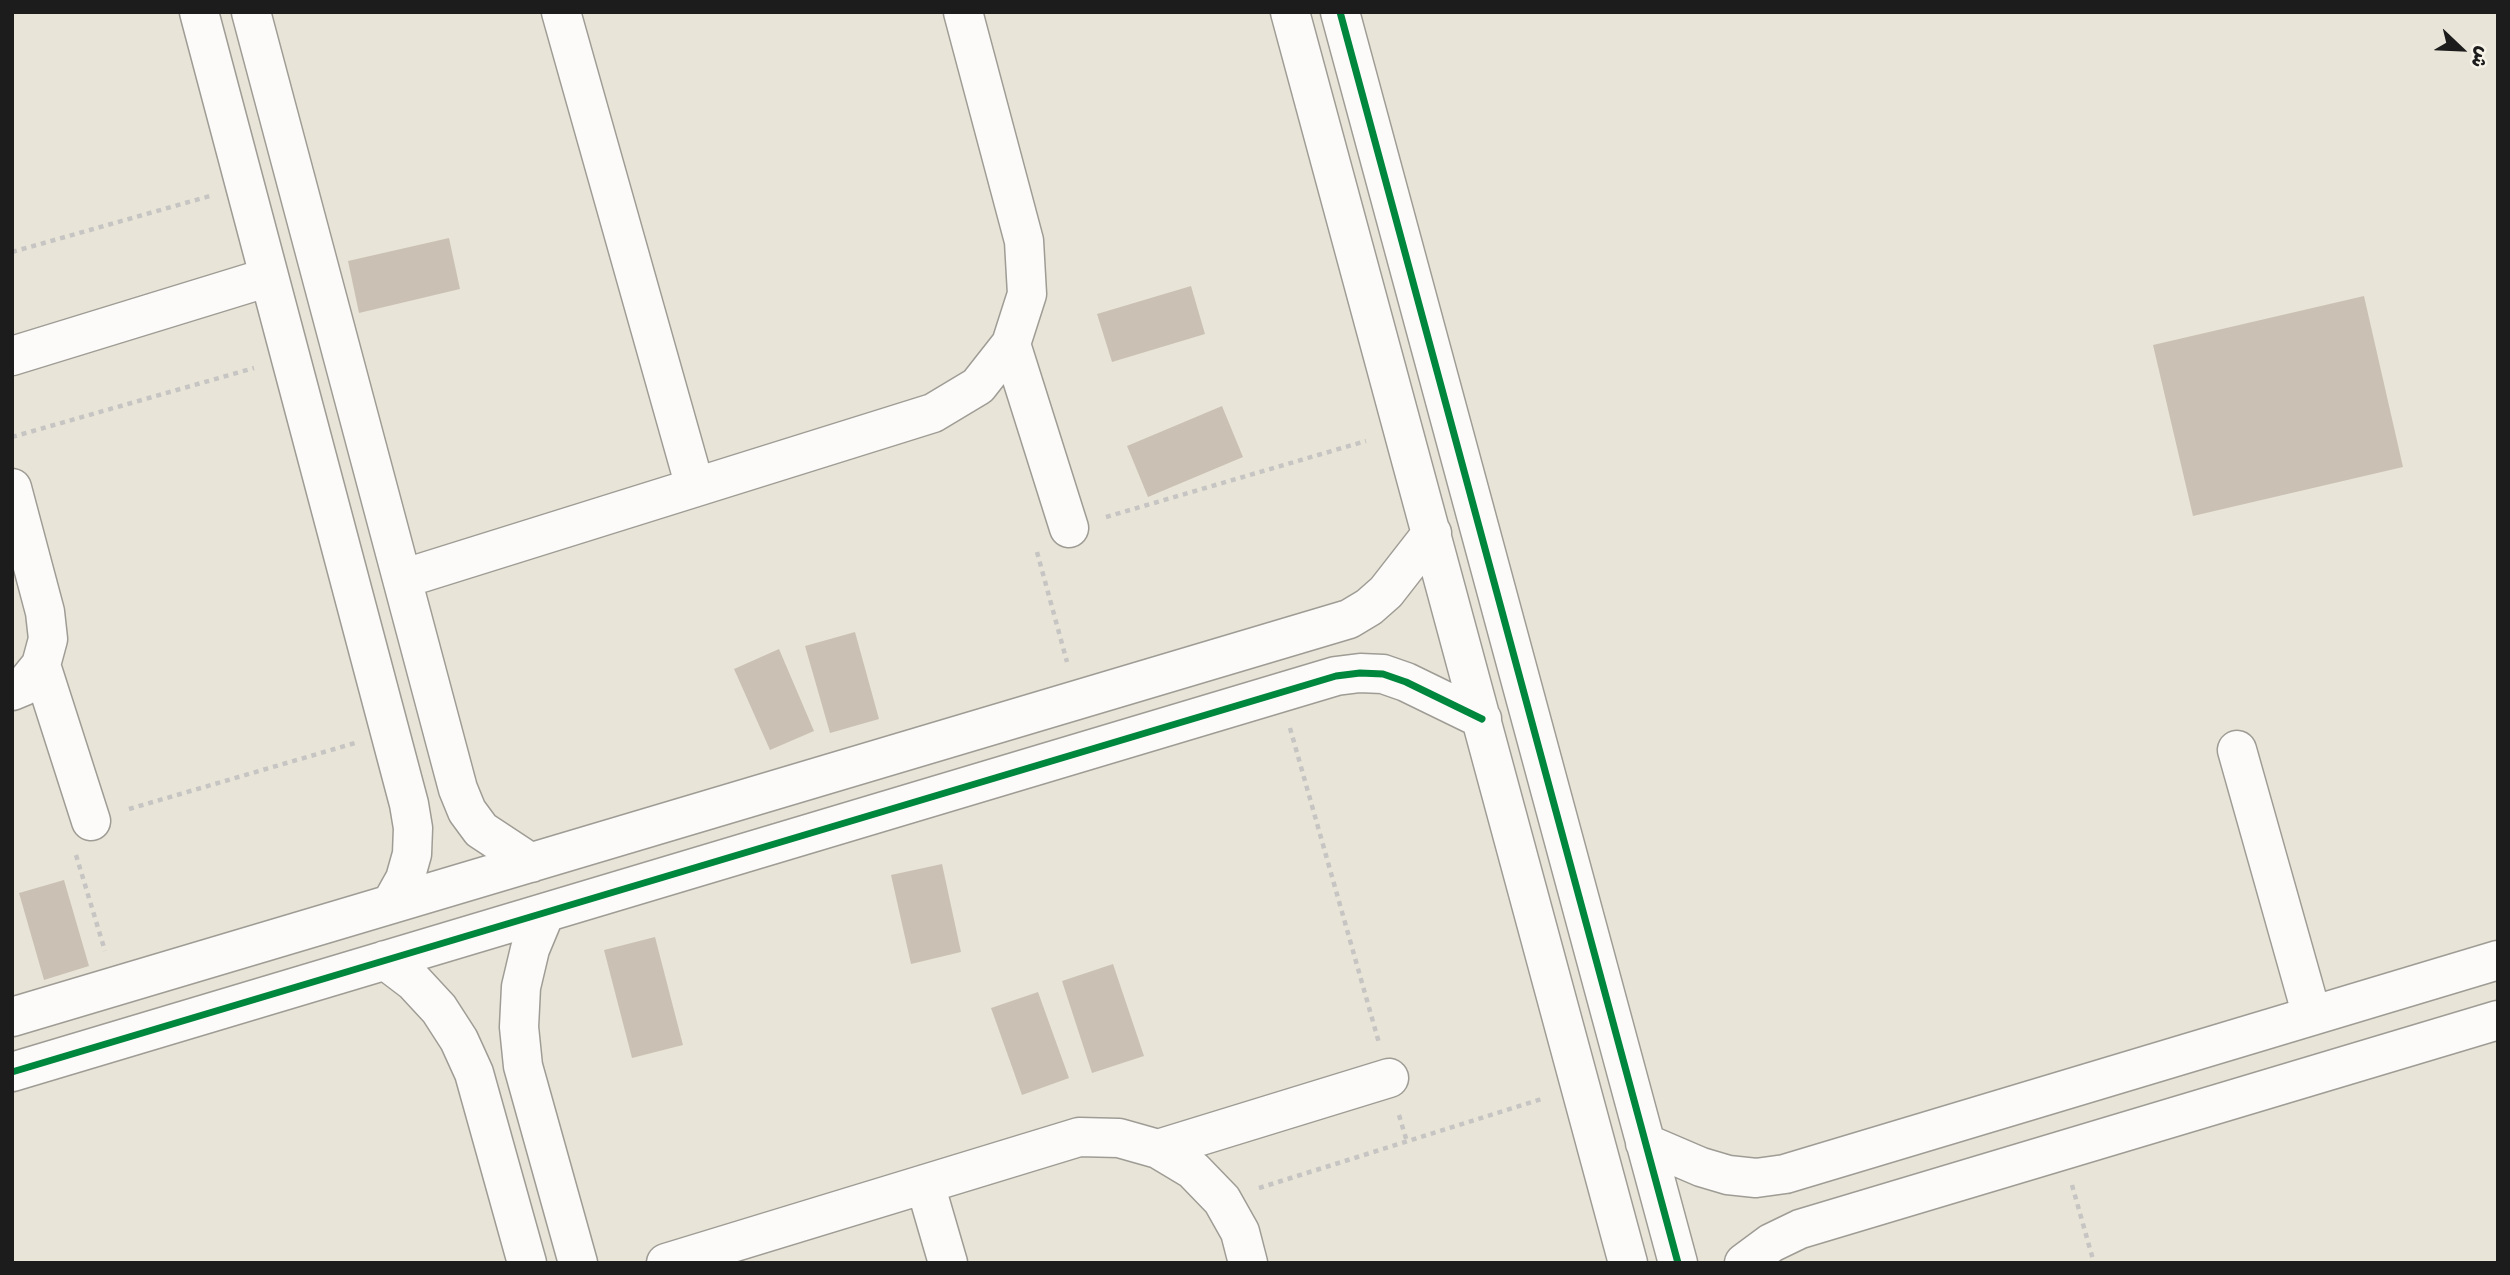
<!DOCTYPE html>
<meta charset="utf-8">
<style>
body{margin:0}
#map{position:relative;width:2510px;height:1275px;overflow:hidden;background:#e8e4d7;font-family:Sriracha,"Playpen Sans Arabic",sans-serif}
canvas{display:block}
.frame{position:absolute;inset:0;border:14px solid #1c1c1c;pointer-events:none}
.north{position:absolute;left:2426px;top:14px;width:70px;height:70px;-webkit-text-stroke:5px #f7f3e8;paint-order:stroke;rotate:113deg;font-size:19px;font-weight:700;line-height:28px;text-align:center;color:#1c1c1c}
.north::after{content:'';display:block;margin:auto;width:24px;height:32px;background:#1c1c1c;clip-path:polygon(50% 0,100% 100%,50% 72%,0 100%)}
</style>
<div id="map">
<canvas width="2510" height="1275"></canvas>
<div class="frame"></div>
<div class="north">ش</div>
</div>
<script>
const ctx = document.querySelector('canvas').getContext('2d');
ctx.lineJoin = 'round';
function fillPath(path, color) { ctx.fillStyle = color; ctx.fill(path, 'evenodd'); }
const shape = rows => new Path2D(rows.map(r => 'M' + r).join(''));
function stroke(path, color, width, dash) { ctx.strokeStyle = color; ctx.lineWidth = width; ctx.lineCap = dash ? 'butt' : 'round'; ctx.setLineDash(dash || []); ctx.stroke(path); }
const building = shape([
 [449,238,460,289,359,313,348,261],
 [1191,286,1205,334,1112,362,1097,314],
 [2364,296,2403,467,2193,516,2153,345],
 [1222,406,1243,457,1148,497,1127,446],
 [855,632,879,719,830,733,805,646],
 [779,649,814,731,770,750,734,669],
 [942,864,961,952,911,964,891,875],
 [64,880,89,966,44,980,19,893],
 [655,937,683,1045,632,1058,604,950],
 [1113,964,1144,1056,1092,1073,1062,981],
 [1038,992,1069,1078,1022,1095,991,1008]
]);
const path = shape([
 [12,252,210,196],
 [12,437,254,368],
 [1106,517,1366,441],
 [1037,552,1067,662],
 [1290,728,1379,1043],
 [129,809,355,743],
 [76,855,105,951],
 [1399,1115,1407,1142],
 [2072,1185,2094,1263],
 [1259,1188,1545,1098]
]);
const minor = shape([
 [199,12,409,804,413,828,412,854,405,879,391,904],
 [251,12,458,789,467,811,481,830,531,863],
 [561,12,695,487],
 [1290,12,1628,1263],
 [1340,12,1678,1263],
 [1011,344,1069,528],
 [12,356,269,277],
 [12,488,45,612,48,639,41,665,24,686,12,691],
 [402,579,933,413,978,386,1011,344,1027,294,1024,241,963,12],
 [41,665,91,821],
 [2237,750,2312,1016],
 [545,913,530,949,521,987,519,1027,523,1066,578,1263],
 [385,960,414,982,439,1009,459,1040,474,1073,527,1263],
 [12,1017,1349,619,1369,607,1386,592,1432,533],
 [12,1072,1336,676,1360,673,1383,674,1406,682,1482,719],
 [1645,1143,1701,1167,1728,1175,1756,1178,1785,1174,2498,960],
 [1158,1149,1389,1078],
 [925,1184,948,1263],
 [666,1263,1079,1137,1119,1138,1158,1149,1193,1170,1222,1200,1240,1232,1248,1263],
 [1744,1263,1771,1243,1800,1229,2498,1020]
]);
const cycleway = shape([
 [1340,12,1678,1263],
 [12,1072,1336,676,1360,673,1383,674,1406,682,1482,719]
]);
fillPath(building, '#cac1b4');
stroke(minor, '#9e9c95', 41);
stroke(path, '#c6c5c3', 4.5, [5, 5]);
stroke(minor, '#fcfbf9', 38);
stroke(cycleway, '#00873e', 7);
</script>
